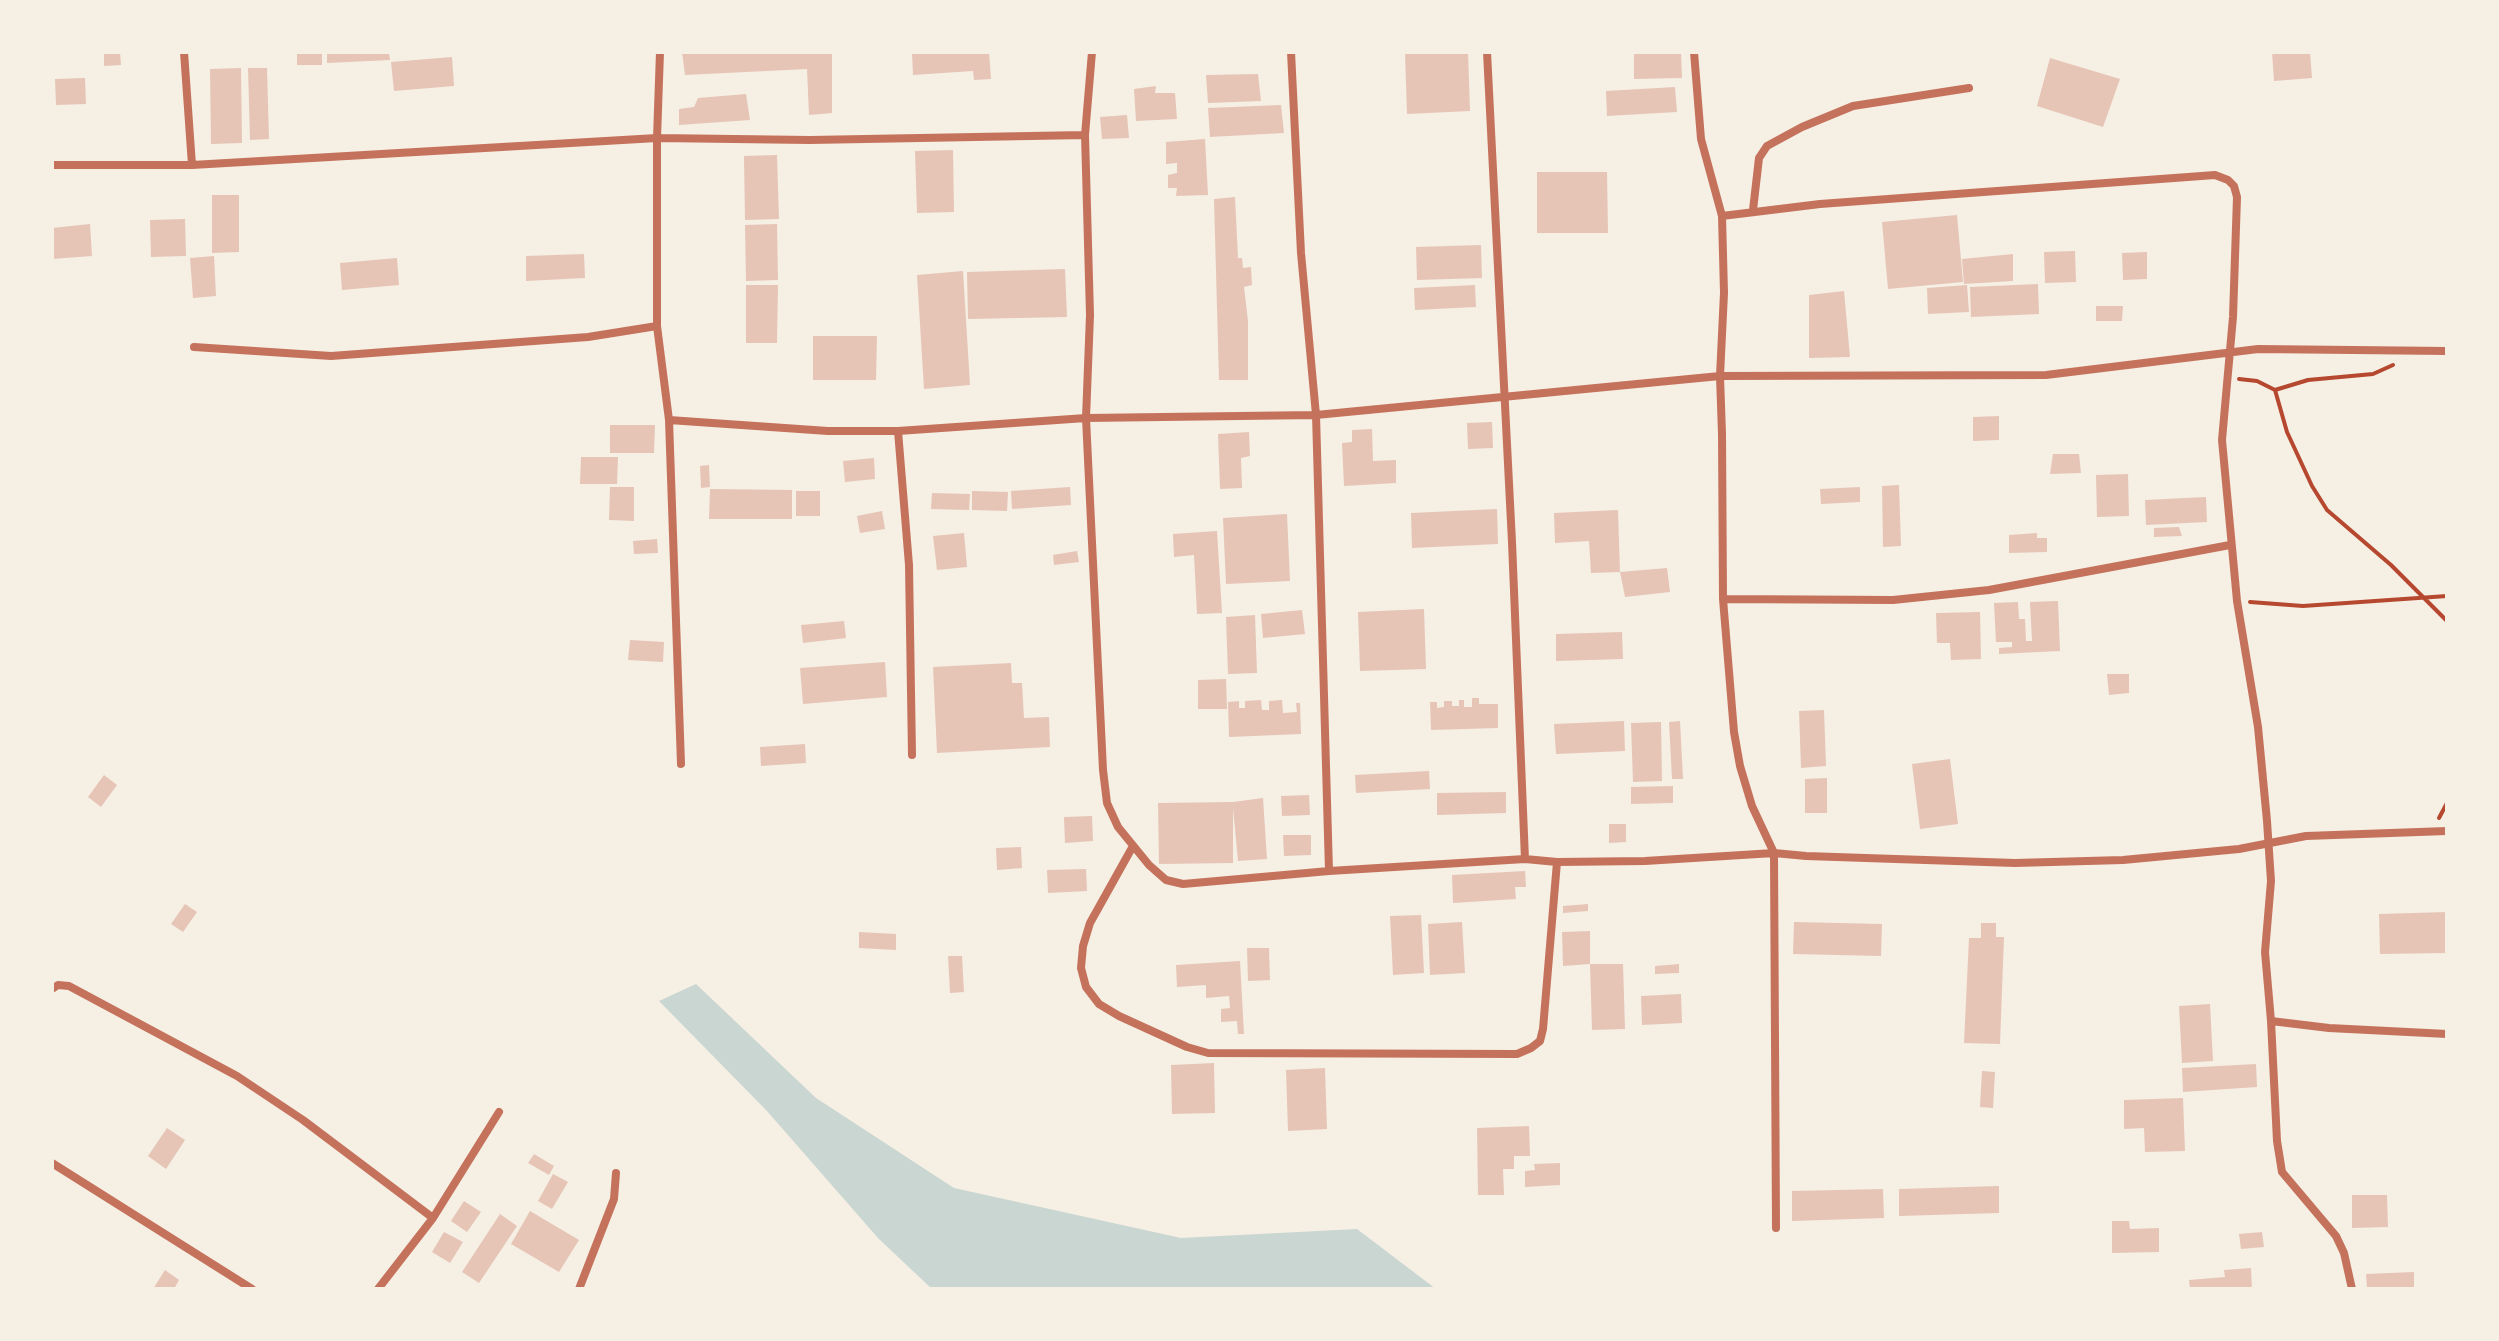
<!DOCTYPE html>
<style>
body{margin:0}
#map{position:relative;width:2499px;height:1341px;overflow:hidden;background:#f6efe4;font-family:Jost,sans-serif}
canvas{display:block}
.frame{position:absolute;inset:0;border:54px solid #f6efe4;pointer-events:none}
</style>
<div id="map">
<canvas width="2499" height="1341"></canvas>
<div class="frame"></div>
</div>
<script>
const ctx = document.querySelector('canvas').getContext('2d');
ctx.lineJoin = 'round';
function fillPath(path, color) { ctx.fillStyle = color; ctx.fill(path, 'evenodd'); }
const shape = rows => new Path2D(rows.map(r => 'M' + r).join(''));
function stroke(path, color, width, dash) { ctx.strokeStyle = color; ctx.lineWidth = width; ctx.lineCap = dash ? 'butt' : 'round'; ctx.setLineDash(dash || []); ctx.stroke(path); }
const water = shape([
 [696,984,816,1098,954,1188,1181,1238,1357,1229,1436,1289,932,1289,878,1238,767,1111,659,1001]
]);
const building = shape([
 [104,52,120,52,121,65,104,66],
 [297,52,322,52,322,65,297,65],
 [327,52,389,52,390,60,327,63],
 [682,52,832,52,832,113,809,115,807,69,685,75],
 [912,52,989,52,991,79,974,80,973,71,913,75],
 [1405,52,1468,52,1470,111,1407,114],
 [1681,52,1682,78,1634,79,1634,54],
 [2272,52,2310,52,2312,78,2274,81],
 [452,57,454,86,394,91,391,62],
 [2050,58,2120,79,2103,127,2037,106],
 [241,68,242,143,211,144,210,69],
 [248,68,267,68,269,139,250,140],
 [1258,74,1261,101,1208,103,1206,75],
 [85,78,86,104,56,105,55,79],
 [1156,86,1155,93,1175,93,1177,119,1136,121,1134,89],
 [1675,87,1677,112,1607,116,1606,91],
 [746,94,750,120,679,125,679,109,694,107,698,98],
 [1281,105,1284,133,1210,137,1208,108],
 [1127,115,1129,138,1102,139,1100,117],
 [1205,139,1208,195,1176,196,1177,188,1168,188,1168,175,1177,173,1177,163,1166,164,1166,142],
 [953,150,954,212,917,213,915,151],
 [777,155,779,219,745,220,744,156],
 [1537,172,1607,172,1608,233,1537,233],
 [212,195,239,195,239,252,212,253],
 [1235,197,1238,258,1242,258,1243,268,1251,267,1252,285,1244,287,1248,321,1248,380,1219,380,1214,199],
 [1957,215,1963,282,1888,289,1882,222],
 [185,219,186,256,151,257,150,220],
 [90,224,92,256,52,259,52,228],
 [777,224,778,280,746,281,745,225],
 [1481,245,1482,278,1417,280,1416,247],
 [2075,251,2076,282,2045,283,2044,252],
 [2147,252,2147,279,2123,280,2122,253],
 [584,254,585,278,526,281,526,256],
 [2013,254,2013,281,1964,284,1962,259],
 [214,256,216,296,193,298,190,258],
 [397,258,399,285,342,290,340,263],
 [1065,269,1067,317,968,319,967,272],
 [963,271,970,385,924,389,917,275],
 [2038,284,2039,314,1971,317,1970,287],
 [746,285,778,285,777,343,746,343],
 [1475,285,1476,307,1415,310,1414,288],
 [1967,285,1969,312,1928,314,1927,288],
 [1844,291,1850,357,1809,358,1809,295],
 [2096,306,2123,306,2122,321,2096,321],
 [813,336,877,336,876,380,813,380],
 [1999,416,1999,440,1973,441,1973,417],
 [1492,422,1493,448,1468,449,1467,423],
 [610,425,655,425,654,453,610,453],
 [1372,429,1373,461,1396,460,1396,483,1344,486,1342,443,1352,442,1352,430],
 [1249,432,1250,456,1241,458,1242,488,1220,489,1218,434],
 [2053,454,2079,454,2081,473,2050,474],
 [581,457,618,457,617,484,580,484],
 [874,458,875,479,845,482,843,461],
 [709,465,710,487,701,488,700,466],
 [2128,474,2129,516,2097,517,2096,475],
 [1899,485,1901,546,1883,547,1882,486],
 [610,487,634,487,634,521,609,520],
 [1070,487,1071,505,1012,509,1011,491],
 [1860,487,1860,502,1821,504,1820,489],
 [710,489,792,490,792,519,709,519],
 [796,491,820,491,820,516,796,516],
 [972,491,1008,492,1007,511,972,510],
 [932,493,970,494,969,510,931,509],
 [2206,497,2207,522,2146,525,2145,500],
 [1497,509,1498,544,1412,548,1411,513],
 [1618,510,1620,572,1591,573,1589,541,1555,543,1554,513],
 [882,511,885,529,860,533,857,516],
 [1287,514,1290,581,1226,584,1223,518],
 [2179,527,2182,536,2154,537,2154,528],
 [1217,531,1222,613,1197,614,1194,555,1174,557,1173,534],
 [964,533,967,567,937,570,933,536],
 [2037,533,2037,538,2047,538,2047,552,2009,553,2009,535],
 [657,539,658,553,634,554,633,541],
 [1077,551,1079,562,1054,565,1053,555],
 [1667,568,1670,592,1625,597,1620,572],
 [2058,601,2060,651,1999,654,1999,648,2012,647,2012,642,1996,642,1994,603,2018,602,2019,619,2025,619,2026,641,2032,641,2030,602],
 [1424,609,1426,669,1360,671,1358,612],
 [1302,610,1305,634,1263,638,1261,614],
 [1980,612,1981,659,1951,660,1950,643,1937,643,1936,613],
 [1255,615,1257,673,1228,674,1226,617],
 [844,621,846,638,803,643,801,625],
 [1622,632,1623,659,1556,661,1556,634],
 [630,640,664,642,663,662,628,660],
 [885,662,887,697,803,704,800,668],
 [1011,663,1012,683,1022,683,1024,718,1049,717,1050,747,937,753,933,667],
 [2107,674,2129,674,2129,693,2109,695],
 [1226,679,1227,709,1198,709,1198,680],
 [1472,698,1479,698,1479,704,1498,704,1498,728,1431,730,1430,702,1437,702,1437,708,1444,707,1444,701,1452,701,1452,706,1459,706,1459,700,1464,700,1464,707,1472,707],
 [1261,700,1262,710,1269,710,1269,701,1282,700,1283,713,1297,712,1296,703,1300,703,1301,734,1229,737,1228,702,1239,701,1239,708,1245,708,1245,701],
 [1824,710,1826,766,1801,768,1799,711],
 [1624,721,1625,751,1556,754,1554,724],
 [1680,721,1683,779,1672,779,1669,722],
 [1661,722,1662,781,1633,782,1631,723],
 [805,744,806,763,761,766,760,747],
 [1950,759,1958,824,1920,829,1912,764],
 [1429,771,1430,789,1356,793,1355,775],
 [104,775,117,785,101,807,88,797],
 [1827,778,1827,813,1805,813,1805,779],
 [1673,786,1673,803,1631,804,1631,787],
 [1506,792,1506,813,1437,815,1437,793],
 [1309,795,1310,815,1282,816,1281,796],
 [1263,798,1267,859,1238,861,1233,808,1233,863,1159,864,1158,803,1233,802],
 [1092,816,1093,841,1065,843,1064,817],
 [1609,824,1626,824,1626,842,1609,843],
 [1283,835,1311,835,1311,855,1284,856],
 [1021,847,1022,868,997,870,996,848],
 [1086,869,1087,891,1048,893,1047,870],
 [1525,871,1526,887,1515,887,1516,899,1453,903,1452,875],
 [185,904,197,912,183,932,171,924],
 [1588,904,1588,911,1563,913,1563,906],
 [2447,912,2447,953,2380,954,2379,914],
 [1421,915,1424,973,1393,975,1390,916],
 [1462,922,1465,973,1430,975,1428,924],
 [1794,922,1882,924,1881,956,1793,954],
 [1981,923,1996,923,1996,937,2004,937,2000,1044,1964,1043,1969,938,1981,938],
 [1590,931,1590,964,1563,966,1562,932],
 [859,932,896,934,896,950,859,948],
 [1247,948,1269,948,1270,980,1248,981],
 [948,956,962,956,964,992,950,993],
 [1240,961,1244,1034,1238,1034,1237,1021,1221,1022,1221,1009,1230,1008,1229,996,1206,998,1206,985,1177,987,1176,965],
 [1590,964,1623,964,1625,1029,1592,1030],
 [1679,964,1679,973,1655,974,1655,966],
 [1681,994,1682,1023,1642,1025,1641,996],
 [2210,1004,2213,1061,2182,1063,2179,1006],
 [1214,1063,1215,1113,1172,1114,1171,1065],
 [2256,1064,2257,1087,2183,1092,2182,1068],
 [1325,1068,1327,1129,1288,1131,1286,1070],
 [1982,1071,1995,1072,1993,1108,1980,1107],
 [2183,1098,2185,1151,2145,1152,2144,1128,2124,1129,2124,1100],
 [1529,1126,1530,1156,1514,1156,1514,1169,1503,1169,1504,1195,1478,1195,1477,1128],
 [167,1128,185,1140,166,1169,148,1156],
 [534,1154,554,1166,549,1175,528,1163],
 [1560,1163,1560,1185,1525,1187,1525,1171,1535,1170,1534,1164],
 [553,1174,568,1182,552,1209,538,1201],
 [1999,1186,1999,1213,1899,1216,1899,1189],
 [1883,1189,1884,1218,1792,1221,1792,1191],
 [2352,1195,2387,1195,2388,1227,2352,1228],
 [464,1201,481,1212,467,1232,451,1221],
 [530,1211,579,1240,559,1272,511,1244],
 [500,1214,517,1226,479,1283,462,1272],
 [2112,1221,2129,1221,2130,1229,2159,1228,2159,1252,2112,1253],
 [444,1232,463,1242,450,1263,432,1252],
 [2262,1232,2264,1247,2241,1249,2239,1234],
 [2251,1268,2252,1289,2190,1289,2189,1280,2225,1277,2224,1270],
 [165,1270,179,1280,174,1289,153,1289],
 [2414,1272,2414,1289,2367,1288,2366,1274]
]);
const path = shape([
 [2239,379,2257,381,2275,390,2287,432,2312,486,2327,510,2391,565,2447,621],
 [2275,390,2308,380,2373,374,2393,365],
 [2250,602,2303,606,2447,596],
 [2439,818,2447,803]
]);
const minor = shape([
 [184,52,192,165],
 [1092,52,1085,135,1090,315,1086,418,1316,415,1720,376,2046,375,2258,349,2447,351],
 [1291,52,1301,253,1316,415,1329,871],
 [1487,52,1512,542,1525,859],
 [1694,52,1701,139,1722,216],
 [52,165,192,165,657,138,810,140,1085,135],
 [1753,210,1759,158,1767,146,1802,127,1853,106,1969,88],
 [657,326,657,138,660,52],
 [194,347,331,356,588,337,657,326,669,420,681,764],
 [669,420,828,431,898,431,909,565,912,755],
 [898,431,1086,418,1103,770,1107,803,1118,827,1149,865,1166,880,1183,884,1329,871,1525,859,1557,862,1645,861,1774,853,1806,856,2015,863,2123,860,2239,849,2306,836,2447,831],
 [1723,599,1893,600,1989,590,2230,545],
 [1133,846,1090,923,1083,946,1081,968,1086,987,1099,1004,1119,1016,1187,1047,1208,1053,1517,1054,1531,1048,1540,1041,1543,1029,1557,862],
 [52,989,58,985,69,986,237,1076,303,1120,433,1218],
 [2271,1021,2277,1141,2282,1172,2336,1236,2344,1253,2352,1289],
 [52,1163,252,1289],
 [1776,1228,1774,853,1752,806,1740,766,1734,732,1723,599,1722,434,1720,376,1724,293,1722,216,1820,204,2215,175,2228,180,2234,186,2237,197,2233,317,2222,440,2237,601,2258,727,2267,821,2271,881,2265,952,2271,1021,2329,1028,2447,1034],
 [378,1289,433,1218,499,1112],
 [579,1289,614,1199,616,1173]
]);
fillPath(water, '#c9d6d2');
fillPath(building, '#e6c5b7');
stroke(path, '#b5482f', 4);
stroke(minor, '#c5725c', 8);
</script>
